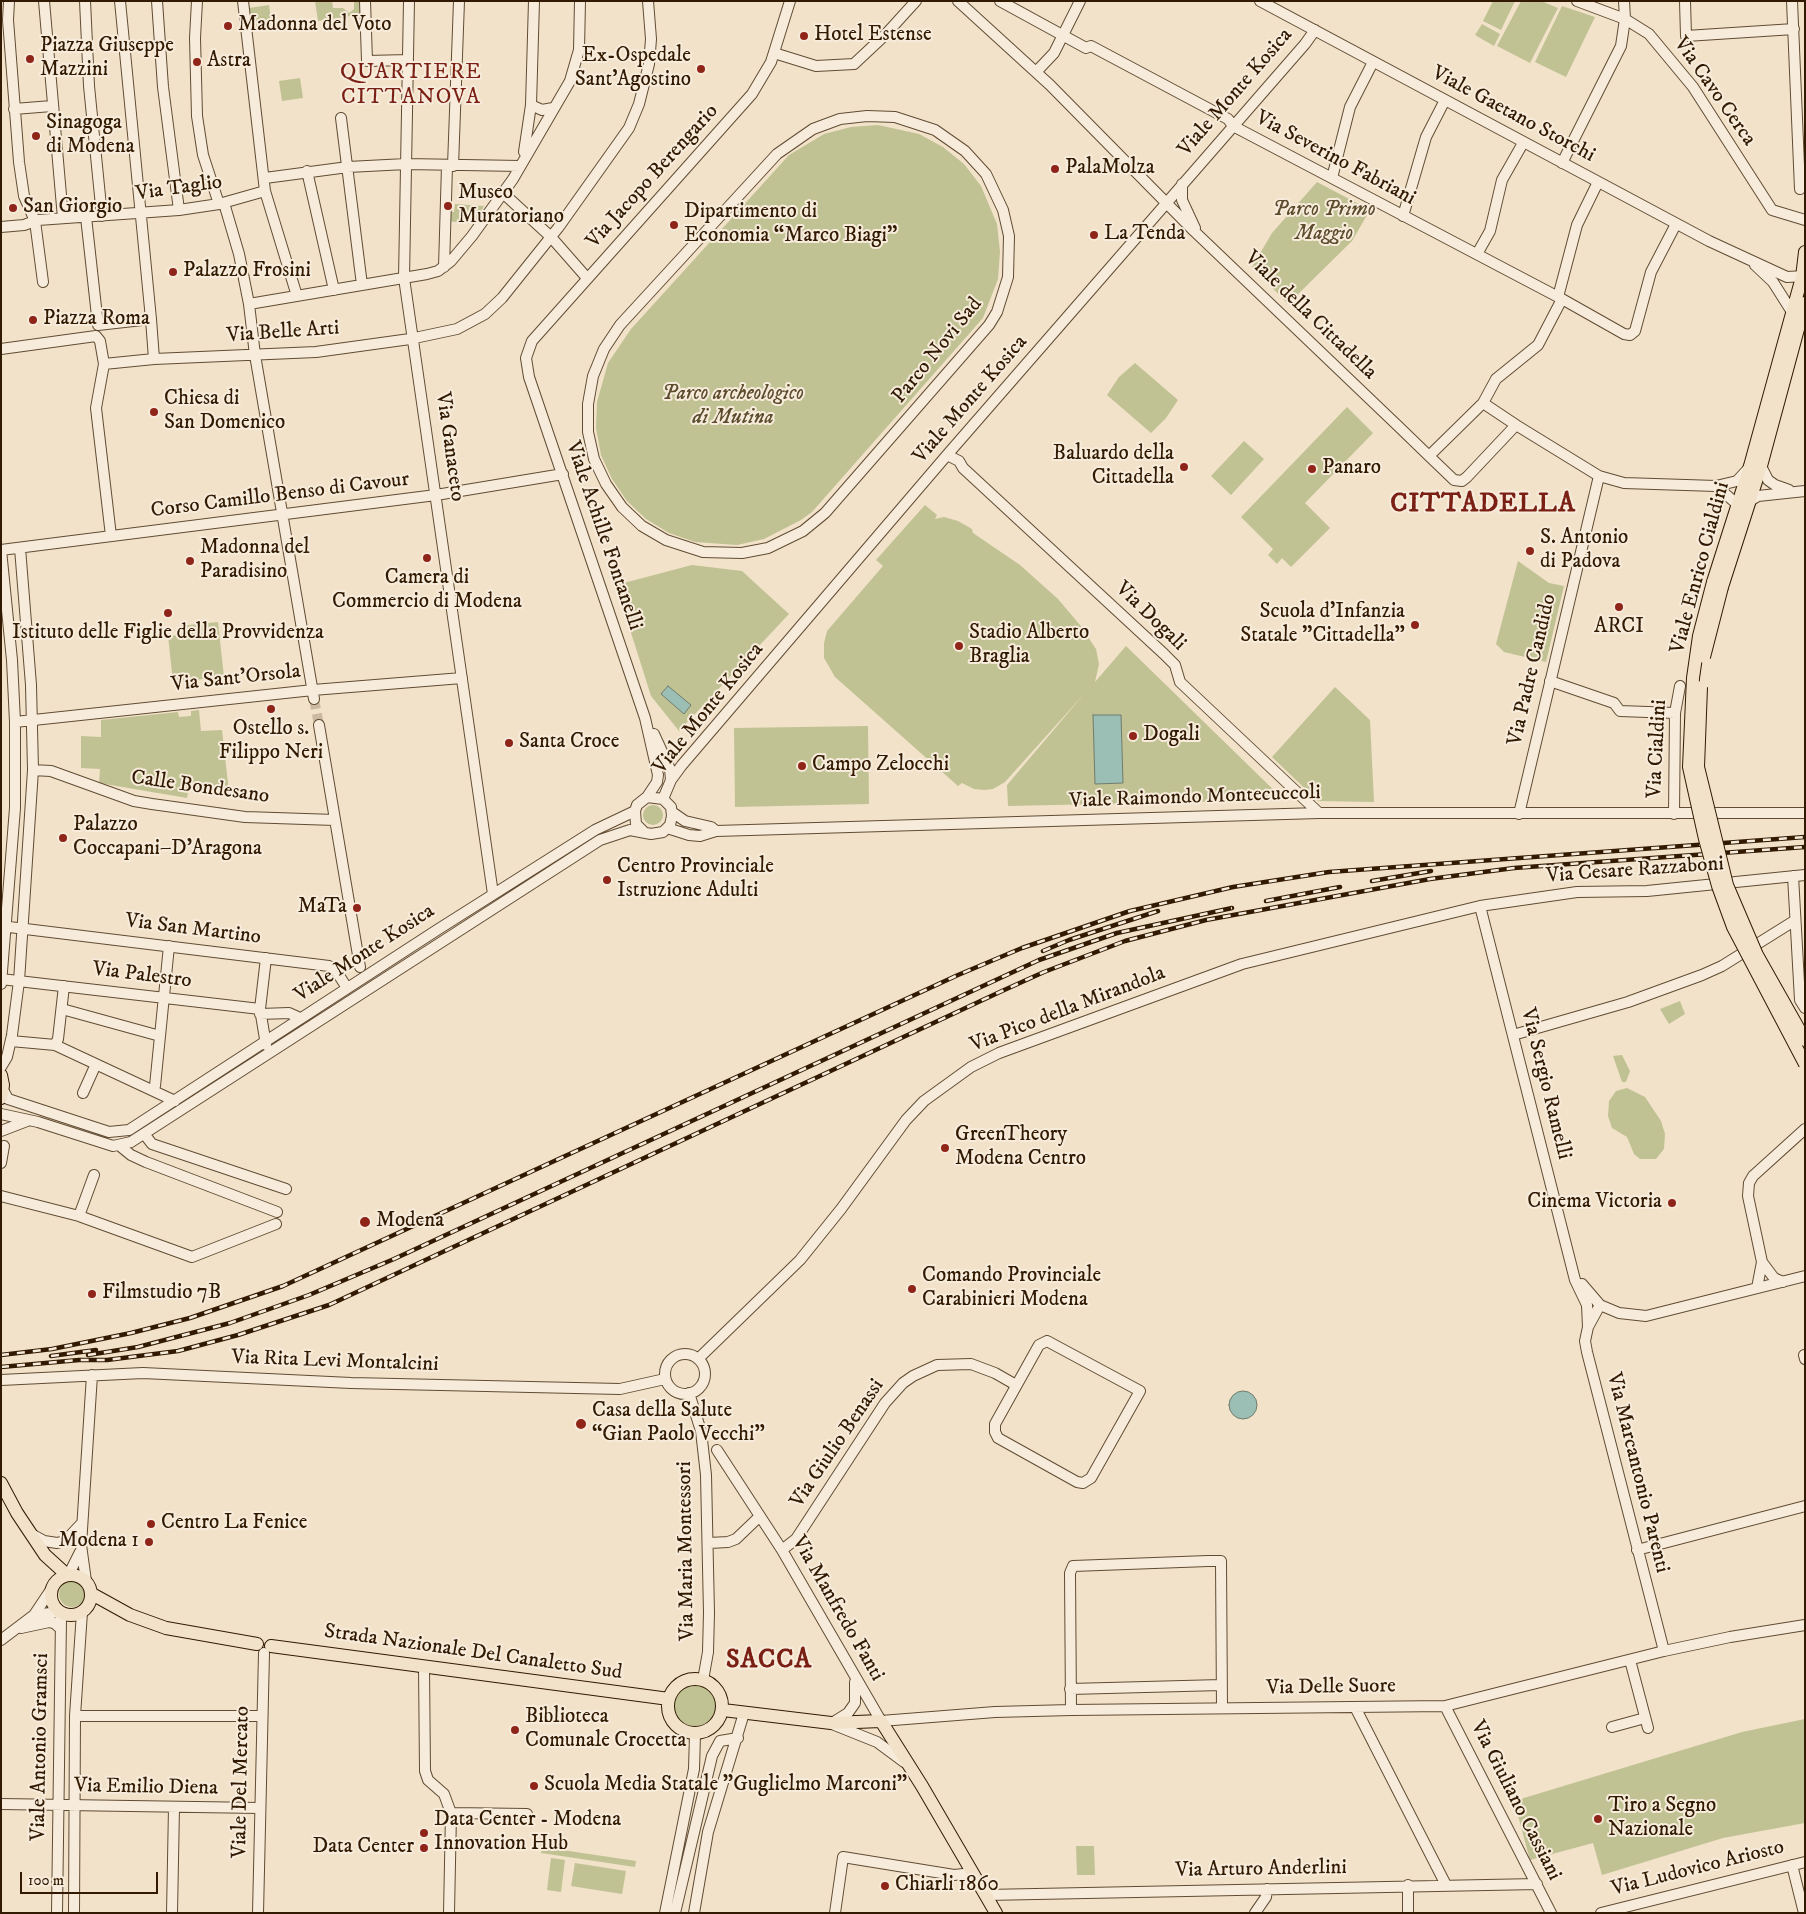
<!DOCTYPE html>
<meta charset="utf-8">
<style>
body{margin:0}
#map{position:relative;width:1806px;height:1914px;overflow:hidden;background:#f2e2c9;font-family:"IM FELL DW Pica",serif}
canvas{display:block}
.frame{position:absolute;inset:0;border:2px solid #311a01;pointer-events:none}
.scale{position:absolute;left:20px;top:1872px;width:138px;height:22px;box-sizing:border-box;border:2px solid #311a01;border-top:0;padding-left:6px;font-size:15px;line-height:18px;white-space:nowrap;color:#311a01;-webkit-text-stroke:4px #f7ecdc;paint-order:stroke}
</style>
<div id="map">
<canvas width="1806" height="1914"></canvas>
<div class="frame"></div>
<div class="scale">100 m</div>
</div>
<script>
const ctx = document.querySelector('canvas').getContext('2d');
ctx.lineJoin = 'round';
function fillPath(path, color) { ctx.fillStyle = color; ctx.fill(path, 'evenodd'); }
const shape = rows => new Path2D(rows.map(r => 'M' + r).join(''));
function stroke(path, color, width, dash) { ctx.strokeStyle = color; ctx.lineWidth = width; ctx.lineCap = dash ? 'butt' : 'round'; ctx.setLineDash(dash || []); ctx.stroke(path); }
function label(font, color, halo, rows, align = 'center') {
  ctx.font = font + ' "IM FELL DW Pica",serif'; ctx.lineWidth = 4; ctx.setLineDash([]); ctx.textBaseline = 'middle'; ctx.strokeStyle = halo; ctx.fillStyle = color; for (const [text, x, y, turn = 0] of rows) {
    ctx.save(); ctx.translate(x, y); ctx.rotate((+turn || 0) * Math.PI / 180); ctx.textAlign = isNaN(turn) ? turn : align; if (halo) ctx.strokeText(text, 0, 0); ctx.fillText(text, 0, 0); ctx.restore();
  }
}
const green = shape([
 [315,1,332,1,333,8,343,8,349,13,354,9,354,1,363,1,364,14,318,21],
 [1493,1,1515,1,1501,30,1483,21],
 [1521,1,1541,1,1558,8,1530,63,1497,46],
 [269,5,272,25,252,28,249,8],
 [1562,6,1595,17,1566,77,1535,62],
 [1482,24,1500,34,1494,46,1475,35],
 [300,78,303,98,282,101,279,81],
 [878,125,919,134,943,147,964,164,981,186,997,224,1000,252,998,279,983,318,812,512,801,520,764,539,737,545,695,542,669,533,646,519,627,501,612,479,601,455,596,428,597,402,608,363,631,329,789,155,824,134,851,127],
 [1317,182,1370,210,1352,241,1288,304,1252,267,1272,233],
 [455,204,484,206,475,224,447,221,448,212,454,212],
 [1135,363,1178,400,1166,418,1151,433,1107,395,1119,377],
 [1347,407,1373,433,1305,503,1330,528,1291,567,1282,558,1277,564,1268,555,1273,549,1241,517],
 [1244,441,1264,459,1231,495,1211,476],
 [925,505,937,515,935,519,944,517,958,521,972,529,973,533,1020,565,1058,599,1080,625,1096,649,1099,664,1095,682,1126,646,1284,800,1008,806,1007,785,1084,694,1005,782,993,789,984,790,974,789,962,783,958,786,835,677,824,658,824,643,827,631,883,566,876,560],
 [1518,561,1549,583,1564,586,1546,662,1504,652,1496,644],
 [692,565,742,571,789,614,679,731,651,696,616,585],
 [218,622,224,677,173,682,168,636,180,635,179,626],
 [1335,687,1370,720,1374,802,1318,801,1272,757],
 [199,710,201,731,222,730,229,792,189,788,187,798,99,783,100,769,81,768,81,736,101,737,101,720,178,712,179,717,191,716,191,711],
 [868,726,869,804,735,807,734,728],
 '643 815a10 10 0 1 1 20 0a10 10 0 1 1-20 0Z',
 [1680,1001,1685,1014,1669,1024,1660,1009],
 [1622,1055,1630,1071,1626,1082,1622,1082,1613,1056],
 [1627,1088,1645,1097,1661,1121,1665,1134,1664,1149,1656,1159,1640,1159,1634,1154,1627,1137,1612,1128,1608,1116,1609,1101,1616,1091],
 '59 1594a13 13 0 1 1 26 0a13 13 0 1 1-26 0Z',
 '674 1705a21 21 0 1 1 42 0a21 21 0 1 1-42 0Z',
 [1805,1719,1805,1823,1723,1838,1602,1875,1593,1843,1530,1860,1514,1801,1742,1732],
 [1076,1846,1094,1846,1095,1875,1077,1875],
 [542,1847,636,1861,635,1867,541,1853],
 [551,1858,565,1860,561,1892,547,1890],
 [575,1863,626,1871,622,1894,571,1886]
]);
const water = shape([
 [668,686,691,705,684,714,661,694,668,686],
 [1093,715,1121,715,1123,783,1095,784,1093,715],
 '1229 1405a14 14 0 1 1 28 0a14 14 0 1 1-28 0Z'
]);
const minorTunnel = shape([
 [314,699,319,725]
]);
const minor = shape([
 [9,1,8,20,19,162,24,196,35,221,43,282],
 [44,1,63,218],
 [85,1,89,86,102,216],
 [120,1,151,319],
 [157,1,163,87,179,210],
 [197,1,195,38,197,116,203,155,219,204],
 [243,1,265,191,297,296],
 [365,1,367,61,408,60],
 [409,1,404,278,493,894],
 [958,1,1050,85,1194,231,1398,426,1429,456,1454,480,1462,481,1467,477,1516,425,1483,403,1429,456],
 [1000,1,1086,48,1091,46,1228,119,1233,126,1562,299,1624,334,1630,335,1635,331,1651,272,1676,224],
 [1260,1,1709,241,1787,277,1805,276],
 [1577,1,1625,19,1649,34,1693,87,1772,210,1805,220],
 [1685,1,1686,36,1794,29],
 [1792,1,1800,189],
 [774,53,816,66,854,64,886,34,916,1],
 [1036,72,1054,53,1080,1],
 [531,105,542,110,553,108],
 [14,109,52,106],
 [867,116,895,117,935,130,965,151,986,174,1003,210,1009,236,1008,277,997,312,989,325,825,513,803,531,768,548,742,553,703,552,666,540,642,526,622,507,606,484,594,459,588,432,588,404,593,376,604,349,620,325,777,154,813,129,840,119,867,116],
 [341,118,362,285],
 [524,152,531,105,534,1],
 [1562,163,1621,46,1625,19,1624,1],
 [453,166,459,1],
 [307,171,334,290],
 [265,178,348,167,406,164,520,166],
 [1332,178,1350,107,1373,62],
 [1182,184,1182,200,1195,228],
 [503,193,551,237,587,278],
 [224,203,239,254,249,304,255,355,314,699],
 [1403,216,1426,137,1445,100],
 [86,217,98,325,151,319,154,359,104,364],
 [1,227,24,225,38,220,179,210,219,204,265,191],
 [1477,254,1490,231,1502,180,1523,143],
 [1755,265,1773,282,1792,312],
 [444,267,447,166],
 [1558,297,1577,225,1598,182],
 [249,304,427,274,438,271,451,261,472,236,513,179,570,81,579,50,580,1],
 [1,349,96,336,100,341,104,364,96,408,111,536],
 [154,359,316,352,410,339,457,329,485,314,502,298,558,228,629,128,639,104,649,64,651,39,648,1],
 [1483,403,1496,379,1538,345,1562,299],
 [1516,425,1599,476,1624,483,1716,486,1737,481,1748,469],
 [947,455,959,461,963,468,1164,654,1175,665,1180,682,1319,813],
 [1761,466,1768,480,1775,485,1789,490],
 [1716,486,1737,504],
 [1748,502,1758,496,1805,491],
 [1,550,436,495,563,474],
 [1550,681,1614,703,1620,711,1675,713],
 [15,722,313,690,462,678],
 [319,725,360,967],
 [654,734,670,769,671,780],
 [33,770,51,771,134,801,152,804,245,817,335,820],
 [647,797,657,782,658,775,645,718,529,377,526,358,532,341,752,94,771,62,790,1],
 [663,799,671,780,682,765,947,455,1305,44,1315,30],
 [672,812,685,821,711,827,716,831],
 [1519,814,1599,476],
 [1674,814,1675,713,1680,686],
 [667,828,689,835,700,836,716,831,1319,813,1805,813],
 [1793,876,1800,1000,1805,1008],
 [1480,906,1575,1280,1587,1305,1588,1327],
 [1,926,329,966,335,969,347,988],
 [266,958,260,1009,266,1045],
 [1,979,260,1009],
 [1,984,15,808,15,722,12,660,1,550],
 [62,1009,160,1036],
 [260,1014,289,1013,300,1018],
 [1513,1035,1628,1002,1702,975,1722,966,1794,921],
 [11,1041,55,1045,175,1101],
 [55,1045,58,1039,64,986],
 [1,1067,7,1057,12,1035,19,981,33,770,31,685,20,548],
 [155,1086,169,946],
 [3,1090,8,1099,109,1132,129,1130,437,930,595,830,635,811],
 [83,1093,96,1064],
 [1,1114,38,1122,113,1146,131,1142,600,840,630,830,651,834,663,832,670,825,672,816,671,807,663,799,647,797,637,805,635,811,636,824,645,833],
 [1,1131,27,1121],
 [145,1135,152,1144,286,1189],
 [120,1146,131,1155,146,1162,277,1212],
 [1,1163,4,1146],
 [1,1196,79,1216,192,1257,276,1224],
 [79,1216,94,1175],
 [1762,1262,1774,1278,1783,1282],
 [1582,1284,1600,1305,1619,1313,1646,1316,1805,1276],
 [1757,1288,1762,1262,1748,1196,1749,1183,1753,1176,1805,1129],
 [1600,1305,1588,1327,1585,1341,1587,1352,1664,1651],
 [1047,1341,1140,1391,1091,1478,1083,1483,1077,1482,998,1438,995,1432,995,1424,1039,1345,1047,1341],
 '665 1374a20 20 0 1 1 40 0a20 20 0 1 1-40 0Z',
 [1804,1355,1805,1359],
 [698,1359,800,1260,841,1209,906,1120,924,1101,971,1067,999,1053,1242,964,1480,906,1577,892,1647,891,1805,875],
 [1,1380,143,1373,351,1383,620,1389,665,1379],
 [689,1393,701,1431,706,1475,709,1613,708,1652,703,1680],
 [717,1450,782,1550,881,1721,995,1712,1071,1710,1445,1706,1664,1651,1730,1637,1805,1625],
 [33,1535,44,1541,57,1543,65,1541,82,1523],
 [709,1543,728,1542,736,1539,760,1516],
 [782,1550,796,1539,885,1403,903,1383,913,1376,937,1365,971,1364,995,1373,1016,1385],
 [1637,1550,1805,1506],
 [69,1574,80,1552],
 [86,1581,81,1545,92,1375],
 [34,1615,59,1612,61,1618,57,1913],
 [21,1628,49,1622,54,1623,61,1629],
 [1,1640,34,1615,52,1588],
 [1630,1660,1648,1728],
 [424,1667,425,1771,428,1780,444,1794,451,1813,449,1913],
 [1070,1689,1221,1685],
 [1445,1706,1551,1913],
 [1355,1707,1446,1885],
 [1071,1710,1070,1573,1073,1566,1208,1561,1221,1561,1222,1708],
 [75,1716,262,1716],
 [832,1723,848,1713,855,1703,855,1682],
 [832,1724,877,1742,904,1762],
 [1612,1727,1645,1718],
 [1,1804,260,1808],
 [451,1813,527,1814],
 [1792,1865,1804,1913],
 [1408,1885,1408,1913],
 [986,1895,1537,1884],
 [74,1913,75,1716,82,1612],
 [172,1913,174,1807],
 [258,1913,264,1653],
 [665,1913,694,1769,695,1734],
 [675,1913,712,1756,720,1741,738,1738],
 [694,1913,708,1832,744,1713],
 [835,1913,843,1857,954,1875,973,1873],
 [1255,1913,1266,1897,1267,1889],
 [1601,1913,1805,1862]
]);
const major = shape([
 [1713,582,1750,466,1802,277,1805,252],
 [1722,587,1761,466,1805,303],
 [1,1075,3,1085,1,1098],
 [1,1483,17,1513,45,1555,67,1575],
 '51 1595a20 20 0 1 1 40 0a20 20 0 1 1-40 0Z',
 [92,1594,130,1615,166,1628,257,1644],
 [271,1646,669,1699],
 '668 1706a27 27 0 1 1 54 0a27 27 0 1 1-54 0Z',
 [723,1710,831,1723,881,1721,922,1786,996,1913]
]);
const rail = shape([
 [1372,881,1431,871],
 [1266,901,1340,887],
 [1043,951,1069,940,1158,911],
 [1,1355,52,1349,131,1333,190,1318,283,1286,958,975,1022,948,1130,911,1233,887,1329,872,1805,837],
 [88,1355,138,1347,230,1323,309,1295,394,1259,1039,960,1117,933,1232,908],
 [51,1356,96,1350],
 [1,1367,79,1360,107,1360,178,1351,238,1335,329,1305,1002,991,1044,972,1125,941,1206,920,1430,879,1514,868,1805,847]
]);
const majorBridge = shape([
 [1713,582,1699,636,1693,678,1689,767,1705,839,1718,886,1733,927,1805,1064],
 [1704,657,1722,587],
 [1701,687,1698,767,1727,885,1757,955,1805,1040]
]);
const markers = [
 [228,26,5,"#8f2418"],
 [804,36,5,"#8f2418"],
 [30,59,5,"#8f2418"],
 [197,62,5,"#8f2418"],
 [701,69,5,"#8f2418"],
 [36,136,5,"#8f2418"],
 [1055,169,5,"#8f2418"],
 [448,206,5,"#8f2418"],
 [13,208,5,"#8f2418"],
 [674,225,5,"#8f2418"],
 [1094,235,5,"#8f2418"],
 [173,272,5,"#8f2418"],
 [33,320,5,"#8f2418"],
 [154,412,5,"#8f2418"],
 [1184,467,5,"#8f2418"],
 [1312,469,5,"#8f2418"],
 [1530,551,5,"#8f2418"],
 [427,558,5,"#8f2418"],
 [190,561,5,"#8f2418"],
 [1619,607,5,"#8f2418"],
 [168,613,5,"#8f2418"],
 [1415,625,5,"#8f2418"],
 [959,646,5,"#8f2418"],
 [271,709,5,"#8f2418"],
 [1133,736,5,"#8f2418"],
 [509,743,5,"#8f2418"],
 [802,766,5,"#8f2418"],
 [63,838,5,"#8f2418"],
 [607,880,5,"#8f2418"],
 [357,908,5,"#8f2418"],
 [945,1148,5,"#8f2418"],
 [1672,1203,5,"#8f2418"],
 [365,1222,6,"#8f2418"],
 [912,1289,5,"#8f2418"],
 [92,1294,5,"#8f2418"],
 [581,1424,6,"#8f2418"],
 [151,1524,5,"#8f2418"],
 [149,1542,5,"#8f2418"],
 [515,1730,5,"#8f2418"],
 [534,1786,5,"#8f2418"],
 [1598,1819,5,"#8f2418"],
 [424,1833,5,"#8f2418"],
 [424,1848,5,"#8f2418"],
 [885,1886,5,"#8f2418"]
];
const poiNames = [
 ["Madonna del Voto",238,26],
 ["Hotel Estense",814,36],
 ["Piazza Giuseppe",40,47],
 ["Mazzini",40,71],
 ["Ex-Ospedale",691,57,"right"],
 ["Sant'Agostino",691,81,"right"],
 ["Astra",207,62],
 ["Sinagoga",46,124],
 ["di Modena",46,148],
 ["PalaMolza",1065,169],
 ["Museo",458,194],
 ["Muratoriano",458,218],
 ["San Giorgio",23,208],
 ["Dipartimento di",684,213],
 ["Economia “Marco Biagi”",684,237],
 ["La Tenda",1104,235],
 ["Palazzo Frosini",183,272],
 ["Piazza Roma",43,320],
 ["Chiesa di",164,400],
 ["San Domenico",164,424],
 ["Baluardo della",1174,455,"right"],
 ["Cittadella",1174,479,"right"],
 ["Panaro",1322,469],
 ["S. Antonio",1540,539],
 ["di Padova",1540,563],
 ["Madonna del",200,549],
 ["Paradisino",200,573],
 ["Camera di",427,579,"center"],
 ["Commercio di Modena",427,603,"center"],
 ["Scuola d'Infanzia",1405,613,"right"],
 ["Statale \"Cittadella\"",1405,637,"right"],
 ["ARCI",1619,628,"center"],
 ["Istituto delle Figlie della Provvidenza",168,634,"center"],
 ["Stadio Alberto",969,634],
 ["Braglia",969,658],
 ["Ostello s.",271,730,"center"],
 ["Filippo Neri",271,754,"center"],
 ["Dogali",1143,736],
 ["Santa Croce",519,743],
 ["Campo Zelocchi",812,766],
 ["Palazzo",73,826],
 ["Coccapani–D’Aragona",73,850],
 ["Centro Provinciale",617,868],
 ["Istruzione Adulti",617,892],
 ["MaTa",347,908,"right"],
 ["GreenTheory",955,1136],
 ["Modena Centro",955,1160],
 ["Cinema Victoria",1662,1203,"right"],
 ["Modena",376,1222],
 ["Comando Provinciale",922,1277],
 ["Carabinieri Modena",922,1301],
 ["Filmstudio 7B",102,1294],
 ["Casa della Salute",592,1412],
 ["“Gian Paolo Vecchi”",592,1436],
 ["Centro La Fenice",161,1524],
 ["Modena 1",139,1542,"right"],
 ["Biblioteca",525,1718],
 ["Comunale Crocetta",525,1742],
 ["Scuola Media Statale \"Guglielmo Marconi\"",544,1786],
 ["Tiro a Segno",1608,1807],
 ["Nazionale",1608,1831],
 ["Data Center - Modena",434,1821],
 ["Innovation Hub",434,1845],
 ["Data Center",414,1848,"right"],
 ["Chiarli 1860",895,1886]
];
const streetNames = [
 ["Via Cavo Cerca",1714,92,55],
 ["Viale Monte Kosica",1236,93,-49],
 ["Viale Gaetano Storchi",1513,115,28],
 ["Via Severino Fabriani",1335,159,28],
 ["Via Jacopo Berengario",653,177,-48],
 ["Via Taglio",179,189,-8],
 ["Viale della Cittadella",1310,316,44],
 ["Via Belle Arti",283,333,-4],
 ["Parco Novi Sad",938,351,-51],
 ["Viale Monte Kosica",971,400,-49],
 ["Via Ganaceto",449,447,82],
 ["Corso Camillo Benso di Cavour",280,496,-7],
 ["Viale Achille Fontanelli",603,536,71],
 ["Viale Enrico Cialdini",1701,568,-75],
 ["Via Dogali",1150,617,44],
 ["Via Padre Candido",1533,670,-77],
 ["Via Sant'Orsola",236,679,-6],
 ["Viale Monte Kosica",709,709,-51],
 ["Via Cialdini",1658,749,-87],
 ["Calle Bondesano",200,788,8],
 ["Viale Raimondo Montecuccoli",1195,798,-2],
 ["Via Cesare Razzaboni",1635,871,-4],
 ["Via San Martino",193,930,7],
 ["Viale Monte Kosica",365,954,-33],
 ["Via Palestro",142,976,7],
 ["Via Pico della Mirandola",1068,1010,-21],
 ["Via Sergio Ramelli",1545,1084,76],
 ["Via Rita Levi Montalcini",335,1362,2],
 ["Via Giulio Benassi",838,1444,-56],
 ["Via Marcantonio Parenti",1637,1473,76],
 ["Via Maria Montessori",687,1551,-91],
 ["Via Manfredo Fanti",837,1609,60],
 ["Strada Nazionale Del Canaletto Sud",473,1653,8],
 ["Via Delle Suore",1331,1688,-1],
 ["Viale Antonio Gramsci",41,1747,-89],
 ["Viale Del Mercato",242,1782,-89],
 ["Via Emilio Diena",146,1788,1],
 ["Via Giuliano Cassiani",1515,1801,63],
 ["Via Ludovico Ariosto",1698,1869,-14],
 ["Via Arturo Anderlini",1261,1870,-1]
];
const parkNames = [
 ["Parco Primo",1324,211],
 ["Maggio",1324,235],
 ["Parco archeologico",733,395],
 ["di Mutina",733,419]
];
const neighbourhoodNames = [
 ["QUARTIERE",411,73],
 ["CITTANOVA",411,98]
];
const districtNames = [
 ["CITTADELLA",1483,506],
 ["SACCA",769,1662]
];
fillPath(green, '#c0c293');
fillPath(water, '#9bbeb5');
stroke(water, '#717c6d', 1);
stroke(minorTunnel, '#cbbaa1', 10, [10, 5]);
stroke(minor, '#614c33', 12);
stroke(major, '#311a01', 14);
stroke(minor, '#f7ecdc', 10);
stroke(major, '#f2e2c9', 12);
stroke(rail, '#311a01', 4.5);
stroke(rail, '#f7ecdc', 2.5, [8]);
stroke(majorBridge, '#311a01', 14, []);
stroke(majorBridge, '#f2e2c9', 12);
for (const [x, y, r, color] of markers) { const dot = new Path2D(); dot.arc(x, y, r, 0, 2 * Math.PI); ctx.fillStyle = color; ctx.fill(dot); stroke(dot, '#f7ecdc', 2); }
label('21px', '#311a01', '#f7ecdc', poiNames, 'left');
label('21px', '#311a01', '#f7ecdc', streetNames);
label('italic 21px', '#5c4c2d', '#f7ecdc', parkNames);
ctx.letterSpacing = '1px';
label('22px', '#7a1f14', '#f7ecdc', neighbourhoodNames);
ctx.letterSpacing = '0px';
ctx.letterSpacing = '1px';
label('bold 26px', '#7a1f14', '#f7ecdc', districtNames);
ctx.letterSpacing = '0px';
</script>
